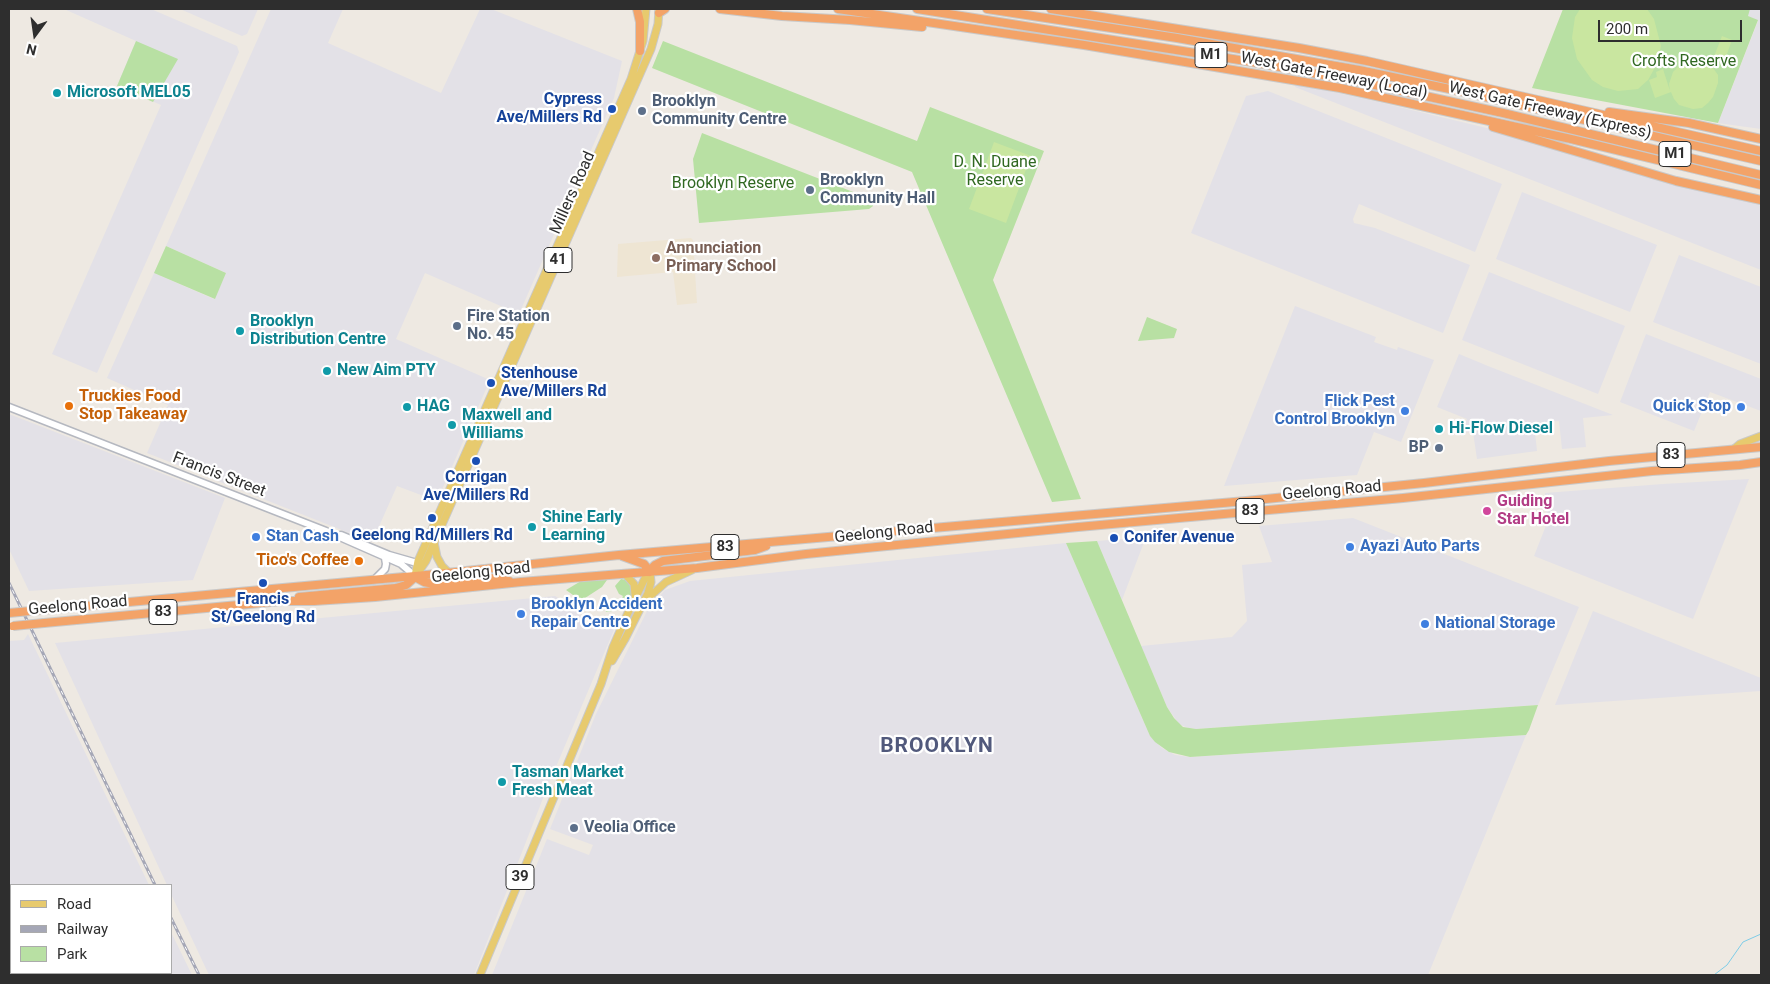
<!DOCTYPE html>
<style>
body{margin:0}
#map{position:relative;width:1770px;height:984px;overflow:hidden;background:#eee9e2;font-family:Roboto,sans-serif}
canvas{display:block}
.frame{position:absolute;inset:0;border:10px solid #2e2e2e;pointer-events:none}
.legend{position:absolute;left:10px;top:884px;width:162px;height:90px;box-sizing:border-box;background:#fff;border:1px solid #ababab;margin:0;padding:6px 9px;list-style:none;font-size:15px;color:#2e2e2e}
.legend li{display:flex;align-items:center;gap:10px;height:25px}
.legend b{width:25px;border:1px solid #ababab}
.north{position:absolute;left:10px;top:10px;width:50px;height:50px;-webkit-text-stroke:4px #fff;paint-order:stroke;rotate:194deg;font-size:14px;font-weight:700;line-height:20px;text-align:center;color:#2e2e2e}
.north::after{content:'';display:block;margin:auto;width:18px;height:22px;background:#2e2e2e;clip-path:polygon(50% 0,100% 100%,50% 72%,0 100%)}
.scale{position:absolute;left:1598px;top:20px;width:144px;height:22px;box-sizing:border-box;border:2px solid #2e2e2e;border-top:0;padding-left:6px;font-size:15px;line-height:18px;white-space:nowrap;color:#2e2e2e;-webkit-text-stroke:4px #fff;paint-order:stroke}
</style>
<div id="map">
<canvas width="1770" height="984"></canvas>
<div class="frame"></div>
<ul class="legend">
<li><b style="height:6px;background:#e7ca6e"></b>Road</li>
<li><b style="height:6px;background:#a5a7b6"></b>Railway</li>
<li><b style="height:14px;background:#b8e0a3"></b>Park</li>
</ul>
<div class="north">N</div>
<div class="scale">200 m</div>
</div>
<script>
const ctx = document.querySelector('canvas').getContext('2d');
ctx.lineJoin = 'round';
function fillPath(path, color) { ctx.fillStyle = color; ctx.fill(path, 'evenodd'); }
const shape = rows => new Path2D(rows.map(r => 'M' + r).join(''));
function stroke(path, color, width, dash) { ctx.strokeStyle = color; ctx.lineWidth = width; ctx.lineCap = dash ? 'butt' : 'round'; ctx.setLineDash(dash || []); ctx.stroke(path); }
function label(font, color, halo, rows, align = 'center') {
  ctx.font = font + ' Roboto,sans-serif'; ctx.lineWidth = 4.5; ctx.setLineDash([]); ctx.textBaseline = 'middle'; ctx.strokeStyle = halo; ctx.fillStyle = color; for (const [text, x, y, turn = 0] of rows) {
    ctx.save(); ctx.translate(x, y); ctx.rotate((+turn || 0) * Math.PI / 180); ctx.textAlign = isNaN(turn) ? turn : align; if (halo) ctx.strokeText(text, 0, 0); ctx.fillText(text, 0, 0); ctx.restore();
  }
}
const industrial = shape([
 [64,9,151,9,237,46,239,52,97,373,52,354,161,105,117,86,136,41],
 [180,9,258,9,247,34,242,36],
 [271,9,343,9,328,43,441,93,480,9,491,9,622,61,614,98,519,314,425,273,396,339,490,380,437,501,397,486,372,542,147,453,168,405,107,378,154,273,214,299,226,273,166,246],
 [1750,9,1761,9,1761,129,1718,123,1758,21,1747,16],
 [1296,84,1370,100,1549,143,1687,181,1761,204,1761,270,1295,87],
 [1268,91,1502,184,1475,252,1359,204,1353,219,1354,223,1375,228,1470,265,1443,333,1191,233,1246,96],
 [1522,192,1657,245,1630,312,1496,259],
 [1679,255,1761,287,1761,364,1653,322],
 [1489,272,1625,326,1598,394,1462,340],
 [1295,306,1376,337,1374,342,1397,350,1398,347,1434,360,1401,442,1374,432,1357,475,1224,486],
 [1646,334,1761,379,1761,411,1710,392,1694,431,1620,402],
 [1459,354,1488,366,1613,415,1583,418,1586,447,1562,449,1559,421,1546,422,1534,424,1537,451,1477,459,1473,432,1461,433,1467,419,1437,407],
 [9,414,225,498,193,580,29,591,9,549],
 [1749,479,1693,619,1534,556,1547,523,1545,493,1663,484],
 [1353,518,1579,607,1538,705,1196,729,1188,728,1179,724,1167,707,1141,646,1232,637,1247,621,1242,565,1272,562,1259,526],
 [1146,537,1122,600,1097,541],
 [1066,543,1150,736,1162,748,1175,755,1190,757,1526,735,1428,975,492,975,547,839,589,855,593,845,550,829,596,714,648,609,665,590,690,581],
 [555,596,577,608,583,623,613,620,616,625,547,788,474,975,209,975,171,894,171,885,167,885,55,643],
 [1593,611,1761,678,1761,691,1555,705],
 [28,634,149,885,11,885,11,973,171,973,171,932,192,975,9,975,9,641,24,640]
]);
const education = shape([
 [691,238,693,240,697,303,677,305,673,272,617,277,618,244]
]);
const green = shape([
 [1563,9,1750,9,1748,16,1758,20,1718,123,1532,88],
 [136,41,178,59,153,102,117,86],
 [663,41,917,141,930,107,1044,151,993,280,1081,499,1052,502,912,172,652,68],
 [702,133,866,197,873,201,873,206,869,209,699,223,693,159],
 [166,246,226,273,215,299,154,273],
 [1147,317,1177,329,1174,338,1138,341],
 [1097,541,1167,707,1174,718,1183,727,1196,729,1538,705,1529,730,1526,735,1190,757,1169,752,1155,742,1150,736,1066,543],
 [621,579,627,580,631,585,632,592,627,606,624,609,606,612,605,606,606,604,615,598,621,600,623,596,619,594,615,586],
 [607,580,602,587,582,600,580,600,566,590,581,581]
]);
const pitch = shape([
 [1580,9,1647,9,1654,19,1661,46,1657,64,1648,80,1638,89,1618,91,1603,87,1592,80,1577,59,1572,38,1575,17],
 [1722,36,1732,40,1724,62,1713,59],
 [1687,61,1692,61,1705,64,1713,68,1718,75,1718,83,1713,97,1708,103,1702,108,1693,109,1679,105,1674,99,1671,92,1655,98,1649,80,1657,77,1656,72,1663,69,1670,91,1669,84,1673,72,1681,64],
 [994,142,1031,156,1006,223,969,209]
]);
const stream = shape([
 [1714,975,1727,965,1743,942,1761,934]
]);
const secondary = shape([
 [9,407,326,531,401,564,415,576],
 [341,535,389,555,417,563],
 [374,580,385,569,386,564,385,558]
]);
const primary = shape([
 [1734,449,1740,444,1761,436],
 [434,542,437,557,442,566,449,573],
 [625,574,634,584,635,595],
 [415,576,418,561,631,79,643,41,646,9],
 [415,577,426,561,651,49,658,24,659,9],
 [647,599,666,582,692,570],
 [612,661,625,639,648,593,651,582,650,572],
 [480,975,601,684,613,647,627,615,648,572]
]);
const highway = shape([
 [637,9,640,22,640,51],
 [720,9,782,16,850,20,922,27],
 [838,9,1084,45,1340,88,1571,139,1761,185],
 [917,9,1252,62,1361,82,1503,113,1761,175],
 [987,9,1177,38,1359,70,1464,92,1761,161],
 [1051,9,1299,48,1367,61,1761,151],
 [659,13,665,9],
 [1609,112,1689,123,1761,139],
 [1493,127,1676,181,1761,200],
 [622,556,644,564,650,572],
 [648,572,655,565,663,561,755,550,766,546],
 [415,577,424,582,434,584,490,578,509,581],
 [299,597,396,588,406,585,415,577],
 [41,610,437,574,619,555,1246,501,1424,483,1609,461,1761,447],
 [44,623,282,601,314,601,375,597,521,582,697,568,806,554,1078,527,1403,498,1652,471,1740,465,1761,462]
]);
const rail = shape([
 [9,583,155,885],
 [171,918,199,975]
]);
const highwayBridge = shape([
 [9,613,41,610],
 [13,626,44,623]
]);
const markers = [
 [57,93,5,"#0f9aa8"],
 [612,109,5,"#1a4fb4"],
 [642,111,5,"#5c6f8a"],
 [810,190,5,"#5c6f8a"],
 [656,258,5,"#8d6e63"],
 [457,326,5,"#5c6f8a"],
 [240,331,5,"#0f9aa8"],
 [327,371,5,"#0f9aa8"],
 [491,383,5,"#1a4fb4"],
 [69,406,5,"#e8710a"],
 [407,407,5,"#0f9aa8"],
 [1741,407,5,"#3f7fe0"],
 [1405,411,5,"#3f7fe0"],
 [452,425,5,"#0f9aa8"],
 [1439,429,5,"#0f9aa8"],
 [1439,448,5,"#5c6f8a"],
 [476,461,5,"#1a4fb4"],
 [1487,511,5,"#d1479c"],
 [432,518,5,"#1a4fb4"],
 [532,527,5,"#0f9aa8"],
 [256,537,5,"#3f7fe0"],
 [1114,538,5,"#1a4fb4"],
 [1350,547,5,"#3f7fe0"],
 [359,561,5,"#e8710a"],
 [263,583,5,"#1a4fb4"],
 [521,614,5,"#3f7fe0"],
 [1425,624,5,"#3f7fe0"],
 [502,782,5,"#0f9aa8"],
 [574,828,5,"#5c6f8a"]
];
const shields = [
 [1211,55,32],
 [1675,154,32],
 [558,260,28],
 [1671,455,28],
 [1250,511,28],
 [725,547,28],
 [163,612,28],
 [520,877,28]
];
const shieldNames = [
 ["M1",1211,55],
 ["M1",1675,154],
 ["41",558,260],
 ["83",1671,455],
 ["83",1250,511],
 ["83",725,547],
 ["83",163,612],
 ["39",520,877]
];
const parkNames = [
 ["Crofts Reserve",1684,62],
 ["D. N. Duane",995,163],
 ["Reserve",995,181],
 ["Brooklyn Reserve",733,184]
];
const streetNames = [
 ["West Gate Freeway (Local)",1334,76,11],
 ["West Gate Freeway (Express)",1550,111,13],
 ["Millers Road",573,193,-66],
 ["Francis Street",219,475,21],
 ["Geelong Road",1332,491,-5],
 ["Geelong Road",884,533,-6],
 ["Geelong Road",481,573,-6],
 ["Geelong Road",78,606,-5]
];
const cultureNames = [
 ["Microsoft MEL05",67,93],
 ["Brooklyn",250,322],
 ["Distribution Centre",250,340],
 ["New Aim PTY",337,371],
 ["HAG",417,407],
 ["Maxwell and",462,416],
 ["Williams",462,434],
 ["Hi-Flow Diesel",1449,429],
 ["Shine Early",542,518],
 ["Learning",542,536],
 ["Tasman Market",512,773],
 ["Fresh Meat",512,791]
];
const transitNames = [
 ["Cypress",602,100,"right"],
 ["Ave/Millers Rd",602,118,"right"],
 ["Stenhouse",501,374,"left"],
 ["Ave/Millers Rd",501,392,"left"],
 ["Corrigan",476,478],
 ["Ave/Millers Rd",476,496],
 ["Geelong Rd/Millers Rd",432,536],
 ["Conifer Avenue",1124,538,"left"],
 ["Francis",263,600],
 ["St/Geelong Rd",263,618]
];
const serviceNames = [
 ["Brooklyn",652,102],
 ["Community Centre",652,120],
 ["Brooklyn",820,181],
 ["Community Hall",820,199],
 ["Fire Station",467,317],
 ["No. 45",467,335],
 ["BP",1429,448,"right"],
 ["Veolia Office",584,828]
];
const educationNames = [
 ["Annunciation",666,249],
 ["Primary School",666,267]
];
const foodNames = [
 ["Truckies Food",79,397],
 ["Stop Takeaway",79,415],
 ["Tico's Coffee",349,561,"right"]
];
const shopNames = [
 ["Flick Pest",1395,402,"right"],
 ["Control Brooklyn",1395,420,"right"],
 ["Quick Stop",1731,407,"right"],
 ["Stan Cash",266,537],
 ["Ayazi Auto Parts",1360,547],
 ["Brooklyn Accident",531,605],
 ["Repair Centre",531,623],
 ["National Storage",1435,624]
];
const hotelNames = [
 ["Guiding",1497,502],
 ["Star Hotel",1497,520]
];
const districtNames = [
 ["BROOKLYN",937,747]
];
fillPath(industrial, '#e3e1e7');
fillPath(education, '#eee5d3');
fillPath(green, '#b8e0a3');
fillPath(pitch, '#c9e6a0');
stroke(stream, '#7ecce7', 1);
stroke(secondary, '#b5b8c0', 9);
stroke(primary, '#c9c9c9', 9);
stroke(highway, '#c9c9c9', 10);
stroke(secondary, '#fff', 6);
stroke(primary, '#e7ca6e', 7);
stroke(highway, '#f3a368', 8);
stroke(rail, '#a5a7b6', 3);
stroke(rail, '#fff', 1, [4]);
stroke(highwayBridge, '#c9c9c9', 10, []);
stroke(highwayBridge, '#f3a368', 8);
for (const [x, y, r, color] of markers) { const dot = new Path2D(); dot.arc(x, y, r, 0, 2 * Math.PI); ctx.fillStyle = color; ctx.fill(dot); stroke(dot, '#fff', 2); }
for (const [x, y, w] of shields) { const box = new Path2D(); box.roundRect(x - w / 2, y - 12.5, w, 25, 4); ctx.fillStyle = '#fff'; ctx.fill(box); stroke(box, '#2e2e2e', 1); }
label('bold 15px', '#2e2e2e', null, shieldNames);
label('16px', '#306821', '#fff', parkNames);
label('16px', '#2e2e2e', '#fff', streetNames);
label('bold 16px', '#0d838f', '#fff', cultureNames, 'left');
label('bold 16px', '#164399', '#fff', transitNames);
label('bold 16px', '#4e5e75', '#fff', serviceNames, 'left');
label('bold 16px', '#785e54', '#fff', educationNames, 'left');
label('bold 16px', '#c56008', '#fff', foodNames, 'left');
label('bold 16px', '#366cbe', '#fff', shopNames, 'left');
label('bold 16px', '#b23c85', '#fff', hotelNames, 'left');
ctx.letterSpacing = '1px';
label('bold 21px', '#51597c', '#fff', districtNames);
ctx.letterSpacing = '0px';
</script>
